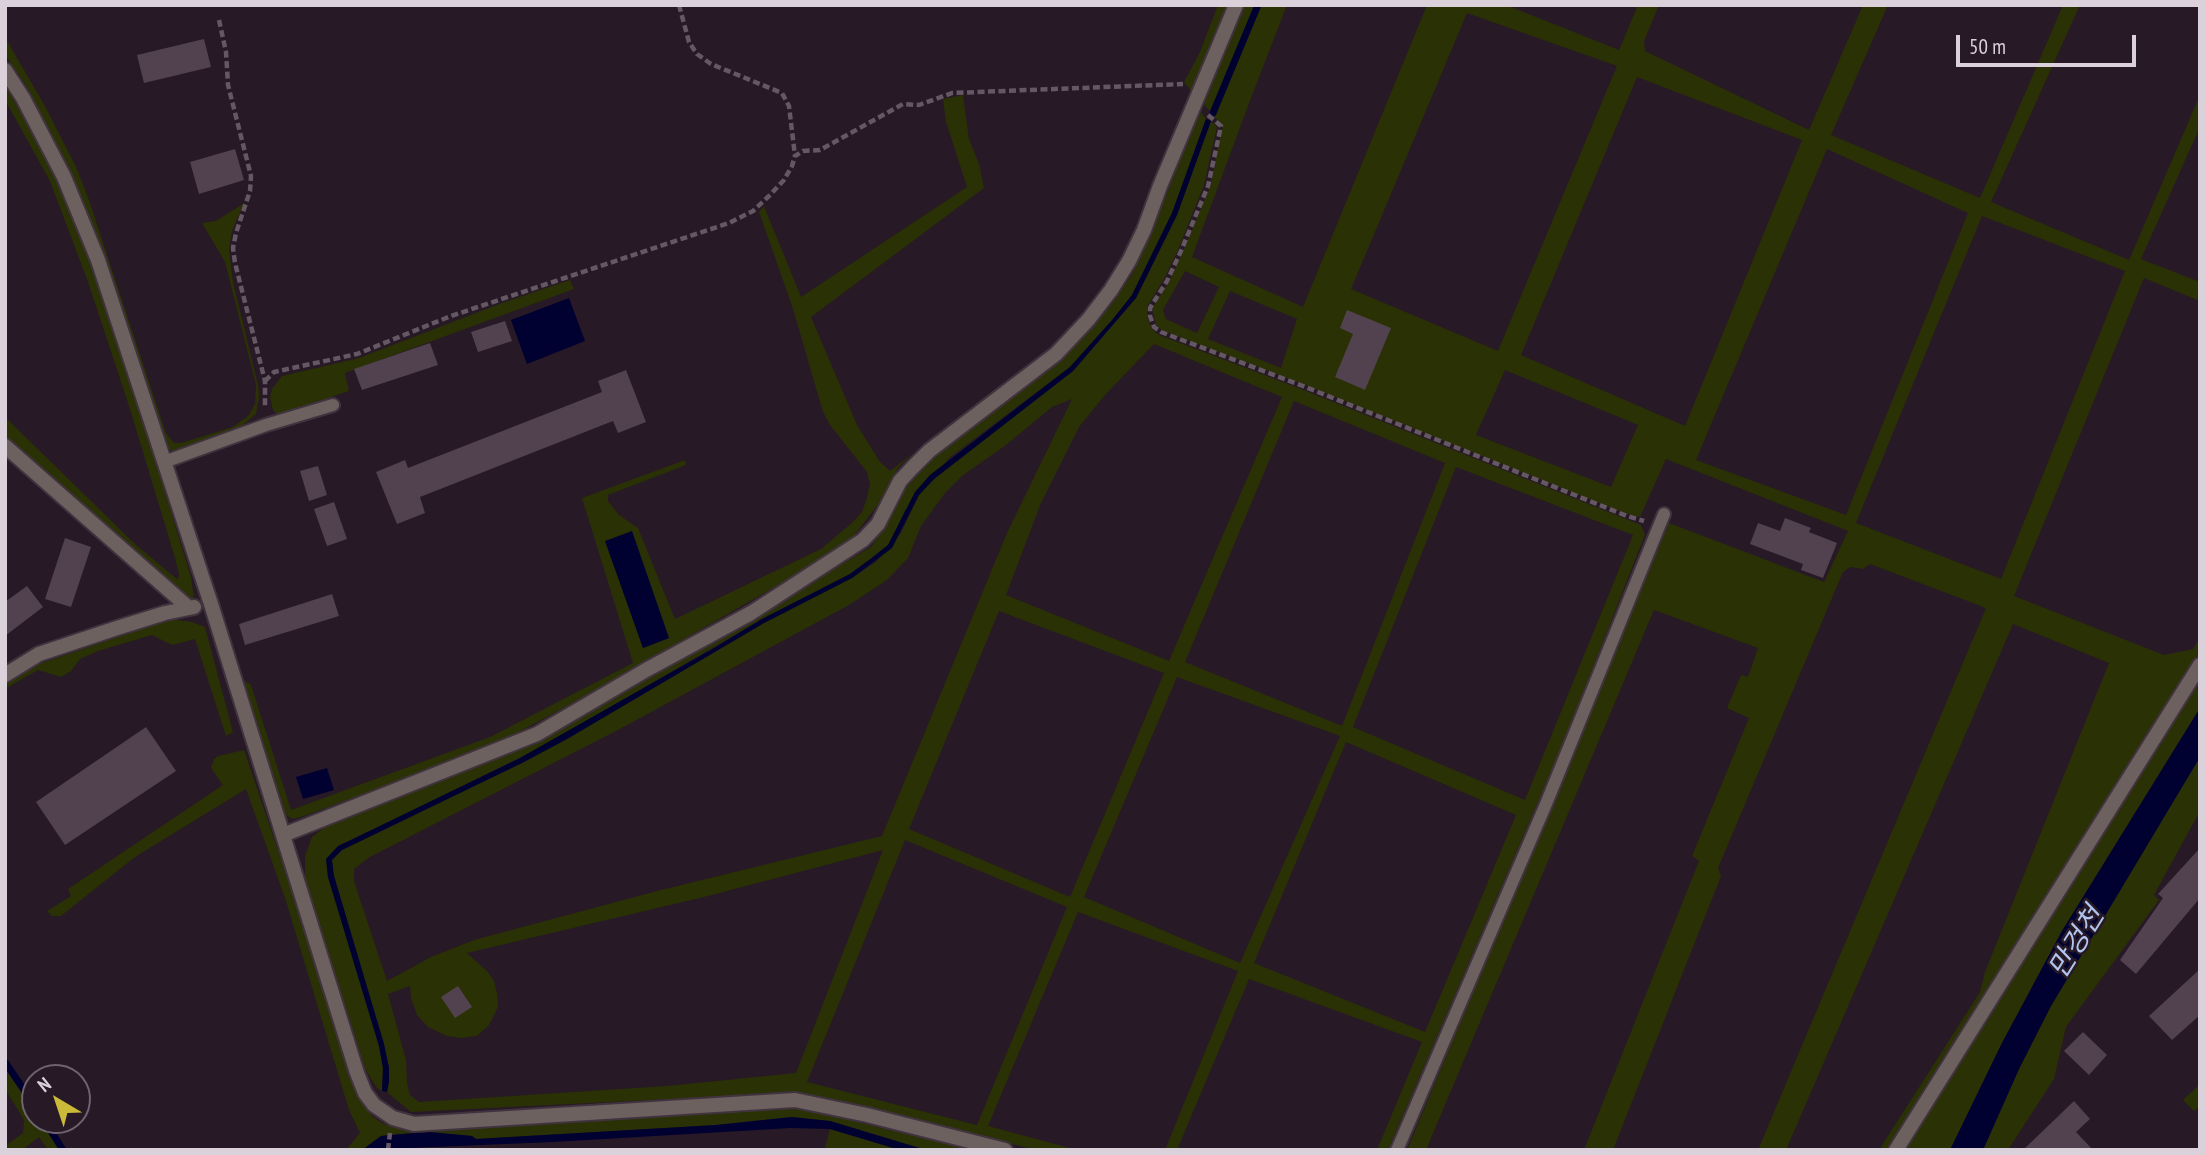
<!DOCTYPE html>
<meta charset="utf-8">
<style>
body{margin:0}
#map{position:relative;width:2205px;height:1155px;overflow:hidden;background:#271926;font-family:"PT Sans Narrow",sans-serif}
canvas{display:block}
.frame{position:absolute;inset:0;border:7px solid #dbd1da;pointer-events:none}
.north{position:absolute;left:21px;top:1064px;width:70px;height:70px;box-sizing:border-box;background:#271926;border:2px solid #6f636e;border-radius:50%;rotate:321deg;font-size:19px;font-weight:700;line-height:28px;text-align:center;color:#dbd1da}
.north::after{content:'';display:block;margin:auto;width:24px;height:32px;background:#cbb939;clip-path:polygon(50% 0,100% 100%,50% 72%,0 100%)}
.scale{position:absolute;left:1956px;top:35px;width:180px;height:32px;box-sizing:border-box;border:4px solid #dbd1da;border-top:0;padding-left:9px;font-size:21px;line-height:24px;white-space:nowrap;color:#dbd1da;-webkit-text-stroke:5px #271926;paint-order:stroke}
</style>
<div id="map">
<canvas width="2205" height="1155"></canvas>
<div class="frame"></div>
<div class="north">N</div>
<div class="scale">50 m</div>
</div>
<script>
const ctx = document.querySelector('canvas').getContext('2d');
ctx.lineJoin = 'round';
function fillPath(path, color) { ctx.fillStyle = color; ctx.fill(path, 'evenodd'); }
const shape = rows => new Path2D(rows.map(r => 'M' + r).join(''));
function stroke(path, color, width, dash) { ctx.strokeStyle = color; ctx.lineWidth = width; ctx.lineCap = dash ? 'butt' : 'round'; ctx.setLineDash(dash || []); ctx.stroke(path); }
function label(font, color, halo, rows, align = 'center') {
  ctx.font = font + ' "PT Sans Narrow","Noto Sans KR",sans-serif'; ctx.lineWidth = 5; ctx.setLineDash([]); ctx.textBaseline = 'middle'; ctx.strokeStyle = halo; ctx.fillStyle = color; for (const [text, x, y, turn = 0] of rows) {
    ctx.save(); ctx.translate(x, y); ctx.rotate((+turn || 0) * Math.PI / 180); ctx.textAlign = isNaN(turn) ? turn : align; if (halo) ctx.strokeText(text, 0, 0); ctx.fillText(text, 0, 0); ctx.restore();
  }
}
const green = shape([
 [1218,5,1230,5,1191,91,1184,82,1200,52],
 [1244,5,1256,5,1211,112,1204,105,1205,101],
 [1260,5,1287,5,1251,98,1192,257,1303,307,1427,5,1506,5,1619,50,1638,5,1659,5,1644,41,1645,51,1809,130,1863,5,1888,5,1831,135,1980,198,2063,5,2080,5,1991,202,2129,260,2200,95,2200,127,2141,259,2200,282,2200,301,2144,278,2014,596,2164,655,2193,649,2200,637,2200,654,1891,1150,1879,1150,1980,992,1985,972,2109,663,2013,624,1786,1150,1758,1150,1986,608,1870,564,1863,569,1850,567,1843,572,1718,868,1721,876,1613,1150,1584,1150,1699,861,1692,856,1749,718,1727,708,1741,675,1748,677,1758,648,1654,610,1426,1150,1407,1150,1669,523,1824,582,1848,531,1666,459,1640,517,1627,514,1303,384,1162,330,1156,325,1152,308,1169,282,1183,252,1210,187,1223,125,1213,116],
 [1467,13,1617,66,1498,351,1351,289],
 [1637,77,1802,140,1685,426,1521,355],
 [1827,149,1968,213,1846,515,1696,460],
 [1982,216,2125,271,2001,579,1856,523],
 [1185,271,1219,287,1197,333,1166,319,1163,310],
 [1230,291,1297,319,1281,368,1208,339],
 [1505,370,1638,425,1611,487,1476,435],
 [5,37,46,108,76,167,89,200,166,433,174,443,181,443,233,427,248,416,255,404,256,385,225,262,202,223,216,221,244,203,232,231,229,249,233,282,258,385,259,397,256,414,241,427,174,452,164,446,114,287,77,187,26,85,5,55],
 [5,85,53,170,86,249,124,359,191,577,194,598,191,601,5,440,5,417,135,544,178,580,179,574,175,558,130,409,88,282,50,181,5,100],
 [963,95,969,139,979,164,984,188,811,317,857,425,880,462,890,471,915,452,898,468,877,506,853,537,832,554,573,703,487,749,301,817,292,819,286,815,245,686,245,681,251,685,291,810,490,737,633,663,582,498,685,460,686,465,608,495,608,501,619,515,638,528,675,619,821,549,853,522,862,512,867,498,870,484,867,472,830,425,823,412,793,309,759,212,764,206,801,297,967,187,946,122,943,99],
 [606,541,669,638,643,648],
 [1199,110,1206,119,1172,213,1132,295,1113,319,1070,367,950,457,904,512,896,531,888,545,850,574,762,619,564,734,520,758,339,846,326,859,328,877,379,1046,383,1068,382,1091,377,1088,366,1071,308,890,305,876,305,856,312,837,333,821,541,739,765,610,871,547,891,517,906,488,929,461,1066,355,1108,309,1133,273,1168,191],
 [1211,121,1217,127,1204,185,1178,250,1164,279,1147,307,1147,317,1152,329,1159,335,1301,389,1641,525,1645,535,1562,746,1388,1150,1377,1150,1422,1042,1249,979,1177,1150,1165,1150,1238,971,1078,912,988,1126,1077,1150,1036,1150,828,1098,790,1093,411,1112,400,1103,387,1092,389,1068,384,1044,334,876,331,860,342,850,522,763,567,739,764,623,852,578,876,562,901,533,919,495,934,479,1073,371,1136,298,1177,215],
 [1154,344,1282,397,1169,661,1006,595,1041,503,1079,427,1105,395],
 [1072,399,1007,533,882,836,661,890,474,940,431,957,387,981,354,881,354,869,368,858,616,731,849,605,887,580,908,558,921,526,945,493,962,476,1006,445,1052,407],
 [1294,401,1445,463,1342,726,1185,662],
 [1456,467,1633,535,1525,800,1353,727],
 [999,611,1164,673,1070,897,909,829],
 [1177,677,1340,736,1240,963,1084,897],
 [1346,742,1516,815,1425,1032,1254,963],
 [905,840,1067,907,977,1125,807,1082],
 [883,850,796,1073,667,1086,419,1102,410,1095,407,1083,406,1060,388,994,410,986,411,998,417,1015,428,1027,447,1036,462,1038,477,1036,489,1025,498,1007,497,993,494,981,487,971,467,953,708,896],
 [570,280,574,289,345,373,349,391,283,413,276,413,273,410,270,397,272,389,282,376,359,358,502,303],
 [177,620,192,622,205,627,233,732,226,736,195,639,172,645,152,635,98,651,80,659,71,671,61,677,38,670,5,689,5,683,42,663,161,622],
 [2200,671,2200,708,2062,931,2002,1043,1950,1150,1900,1150],
 [244,750,299,912,334,1026,362,1103,373,1117,382,1123,391,1127,404,1128,449,1129,785,1107,804,1109,972,1150,926,1150,830,1121,792,1117,716,1125,476,1139,472,1136,429,1132,402,1134,381,1136,362,1150,346,1150,360,1133,349,1110,286,901,246,789,135,857,61,916,52,916,47,911,71,896,68,889,223,785,211,768,214,759,218,756],
 [2200,757,2200,811,2154,895,2159,900,2066,1027,2054,1079,2008,1150,1983,1150,2019,1069,2051,1006],
 [5,1066,35,1109,35,1120,42,1120,61,1150,48,1150,39,1137,22,1150,5,1150,5,1146,23,1133,24,1120,5,1089],
 [2200,1084,2200,1106,2194,1111,2183,1100],
 [830,1129,900,1150,829,1150,825,1148]
]);
const water = shape([
 [1206,119,1211,121,1177,215,1136,298,1073,371,934,479,919,495,892,548,852,578,764,623,567,739,522,763,342,850,332,860,334,876,384,1044,389,1068,389,1082,387,1092,382,1091,383,1068,379,1046,328,877,326,859,338,846,353,839,520,758,716,647,762,619,850,574,872,558,888,545,915,492,930,475,1070,367,1113,319,1132,295,1172,213],
 [569,298,585,341,527,364,511,320],
 [632,531,669,638,643,648,605,541],
 [2200,708,2200,757,2051,1006,2019,1069,1983,1150,1950,1150,2002,1043,2062,931],
 [327,768,334,790,303,799,296,777],
 [792,1117,830,1121,926,1150,900,1150,830,1129,791,1128,553,1142,362,1150,381,1136,402,1134,429,1132,472,1136,476,1139,716,1125]
]);
const stream = shape([
 [1213,113,1258,5],
 [5,1062,35,1106],
 [44,1120,63,1150]
]);
const building = shape([
 [204,39,211,67,144,83,137,55],
 [235,149,244,180,199,194,190,162],
 [1347,310,1391,328,1365,390,1335,377,1353,334,1340,328],
 [505,321,512,341,478,352,471,332],
 [430,343,438,365,362,390,354,369],
 [626,370,646,422,618,433,613,421,420,497,425,513,397,524,376,472,405,460,408,468,602,392,598,381],
 [318,466,327,495,309,501,300,471],
 [334,502,347,539,327,546,314,509],
 [1785,518,1811,528,1809,532,1837,543,1823,578,1801,570,1803,564,1750,544,1758,523,1780,531],
 [65,538,91,547,71,607,45,599],
 [27,586,43,607,5,636,5,602],
 [332,594,339,616,245,645,239,624],
 [146,727,176,771,65,845,36,802],
 [2200,848,2200,898,2136,974,2120,960,2163,898,2158,894],
 [2200,969,2200,1015,2172,1040,2149,1016],
 [458,986,472,1007,455,1018,441,997],
 [2083,1032,2107,1055,2089,1075,2064,1051],
 [2074,1101,2090,1119,2076,1132,2093,1150,2023,1150]
]);
const path = shape([
 [679,5,689,42,697,54,711,64,782,93,789,106,795,156],
 [219,20,226,52,228,85,251,176,250,191,236,233,233,248,235,263,265,381,265,407],
 [1208,115,1221,126,1208,186,1181,251,1167,281,1150,308,1150,316,1154,327,1161,332,1303,386,1627,516,1644,521],
 [265,381,274,372,357,354,451,316,729,223,753,211,769,196,784,180,792,166,795,156,803,151,820,150,903,104,919,105,952,93,1183,84],
 [388,1150,390,1133]
]);
const lane = shape([
 [164,462,266,425,333,405],
 [1397,1150,1546,804,1664,514]
]);
const street = shape([
 [5,70,23,98,64,177,98,260,211,604,357,1073,365,1093,374,1105,393,1118,414,1124,795,1100,867,1115,1005,1150],
 [5,446,189,608],
 [5,675,39,654,117,628,165,613,194,607],
 [283,835,537,734,646,670,751,613,863,540,878,524,900,481,912,468,929,451,1056,354,1088,320,1111,290,1129,261,1144,230,1160,186,1236,5],
 [1896,1150,2200,665]
]);
const waterNames = [
 ["만겅천",2077,943,-58]
];
fillPath(green, '#2a3104');
fillPath(water, '#000031');
stroke(stream, '#000031', 7);
fillPath(building, '#524250');
stroke(lane, '#40333f', 16);
stroke(street, '#40333f', 18);
stroke(path, '#655864', 4.5, [7, 3.5]);
stroke(lane, '#6c615e', 12);
stroke(street, '#6c615e', 14);
label('italic 28px', '#b1c5ee', '#271926', waterNames);
</script>
